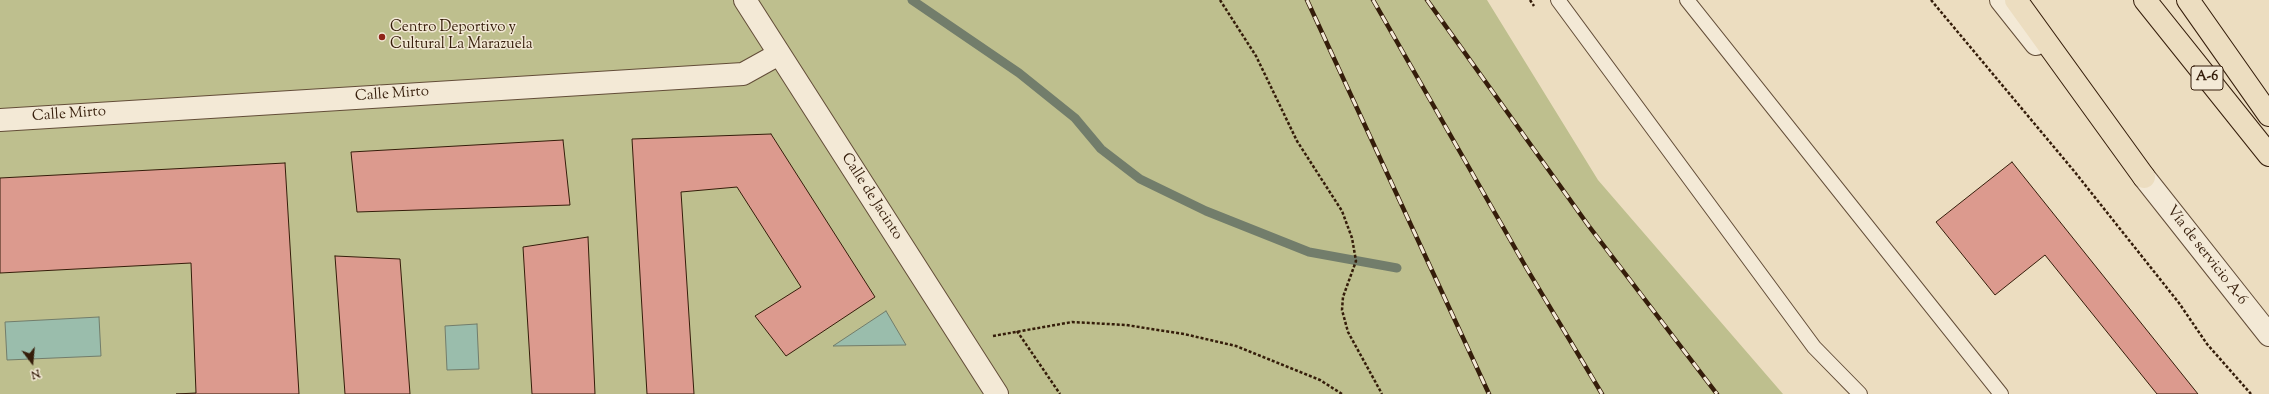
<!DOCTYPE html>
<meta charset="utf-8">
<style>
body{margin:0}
#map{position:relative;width:2269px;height:394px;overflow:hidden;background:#ecddc0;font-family:"Sorts Mill Goudy",serif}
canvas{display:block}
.north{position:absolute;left:12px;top:342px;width:40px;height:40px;-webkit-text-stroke:3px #f3e9d6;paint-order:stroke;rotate:164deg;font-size:11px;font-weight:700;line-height:16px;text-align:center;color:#351d0a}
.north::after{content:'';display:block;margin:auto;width:14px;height:18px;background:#351d0a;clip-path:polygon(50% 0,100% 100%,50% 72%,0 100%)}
</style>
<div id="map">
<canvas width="2269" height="394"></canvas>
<div class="north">N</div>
</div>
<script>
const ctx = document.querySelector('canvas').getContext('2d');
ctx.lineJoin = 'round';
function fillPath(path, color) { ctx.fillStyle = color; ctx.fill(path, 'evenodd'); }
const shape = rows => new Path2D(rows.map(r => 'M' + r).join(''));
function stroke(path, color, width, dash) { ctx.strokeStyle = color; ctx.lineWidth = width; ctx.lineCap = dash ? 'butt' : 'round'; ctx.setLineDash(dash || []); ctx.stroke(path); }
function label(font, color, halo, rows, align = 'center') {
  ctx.font = font + ' "Sorts Mill Goudy",serif'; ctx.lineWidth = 3; ctx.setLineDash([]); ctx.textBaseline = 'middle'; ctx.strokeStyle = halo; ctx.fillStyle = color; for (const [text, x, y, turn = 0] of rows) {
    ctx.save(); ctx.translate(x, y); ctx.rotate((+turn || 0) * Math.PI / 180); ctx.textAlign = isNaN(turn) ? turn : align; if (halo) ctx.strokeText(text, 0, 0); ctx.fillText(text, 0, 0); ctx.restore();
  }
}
const green = shape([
 [0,0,1487,0,1598,180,1783,394,0,394]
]);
const water = shape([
 [886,311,906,345,833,346,886,311],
 [99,317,101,356,7,360,5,322,99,317],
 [477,324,479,369,447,370,445,326,477,324]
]);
const stream = shape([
 [912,0,1019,73,1075,118,1101,149,1140,179,1206,211,1309,252,1397,268]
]);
const building = shape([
 [771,134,875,297,786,356,755,316,801,287,737,187,681,192,694,394,647,394,632,139,771,134],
 [563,140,570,205,357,212,351,152,563,140],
 [2012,162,2198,394,2157,394,2045,255,1995,295,1936,222,2012,162],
 [285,163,299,394,176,394,196,393,191,263,0,273,0,178,285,163],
 [588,237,595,394,532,394,523,247,588,237],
 [335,256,400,259,410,394,345,394,335,256]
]);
const path = shape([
 [1220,0,1256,56,1297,141,1342,211,1352,238,1356,261,1343,297,1342,310,1348,332,1382,394],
 [1530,0,1534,6],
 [1931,0,2074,171,2179,303,2207,344,2251,394],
 [1017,331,1060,394],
 [993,336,1072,322,1126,325,1184,334,1236,346,1320,380,1342,394]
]);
const service = shape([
 [1558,0,1814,347,1860,394],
 [1687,0,2001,394]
]);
const minor = shape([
 [745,0,997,394],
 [0,120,743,74,779,54],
 [2144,177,2269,335]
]);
const tertiary = shape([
 [2001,0,2036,44]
]);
const motorway = shape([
 [2016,0,2144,177],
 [2145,0,2269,155],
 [2188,0,2269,115]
]);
const rail = shape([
 [1307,0,1489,394],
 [1373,0,1527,269,1602,394],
 [1427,0,1588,225,1717,394]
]);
const markers = [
 [382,37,4,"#8f2418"]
];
const shields = [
 [2207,78,32]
];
const shieldNames = [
 ["A-6",2207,78]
];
const poiNames = [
 ["Centro Deportivo y",390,28],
 ["Cultural La Marazuela",390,45]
];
const streetNames = [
 ["Calle Mirto",392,95,-4],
 ["Calle Mirto",69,115,-4],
 ["Calle de Jacinto",871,197,57],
 ["Vía de servicio A-6",2206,256,52]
];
fillPath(green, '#bebf8e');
fillPath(water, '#9abdac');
stroke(water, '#727d6b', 1);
stroke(stream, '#727d6b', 9);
fillPath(building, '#dc9a8e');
stroke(building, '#351d0a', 1);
stroke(service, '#634d38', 16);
stroke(minor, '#634d38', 24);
stroke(tertiary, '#634d38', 24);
stroke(motorway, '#351d0a', 24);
stroke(path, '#351d0a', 2.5, [3, 2]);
stroke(service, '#f3e9d6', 14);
stroke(minor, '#f3e9d6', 22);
stroke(tertiary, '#f3e9d6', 22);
stroke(motorway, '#ecddc0', 22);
stroke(rail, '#351d0a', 4.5);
stroke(rail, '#f3e9d6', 3, [9]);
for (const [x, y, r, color] of markers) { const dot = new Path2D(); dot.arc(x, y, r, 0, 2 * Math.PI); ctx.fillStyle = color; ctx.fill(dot); stroke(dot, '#f3e9d6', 1.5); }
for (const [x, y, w] of shields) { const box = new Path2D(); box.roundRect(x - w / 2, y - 12, w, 24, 3); ctx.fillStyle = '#f3e9d6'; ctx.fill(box); stroke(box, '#351d0a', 1); }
label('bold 14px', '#351d0a', null, shieldNames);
label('15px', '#351d0a', '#f3e9d6', poiNames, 'left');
label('15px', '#351d0a', '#f3e9d6', streetNames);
</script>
